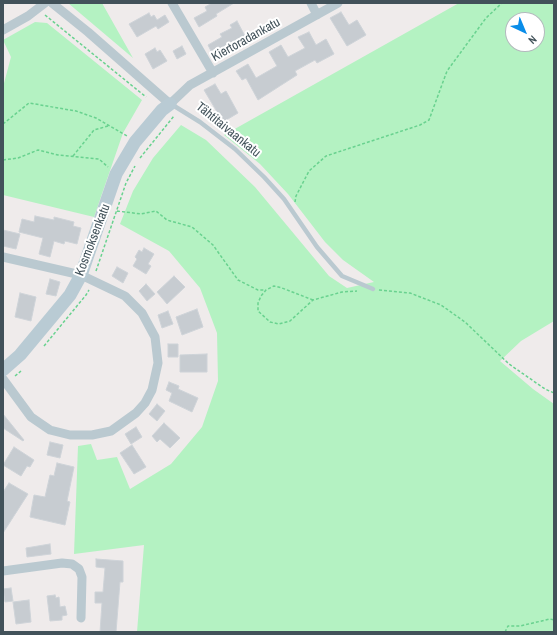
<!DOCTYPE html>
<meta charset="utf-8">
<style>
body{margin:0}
#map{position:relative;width:557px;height:635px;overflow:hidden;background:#efebeb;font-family:"Archivo Narrow",sans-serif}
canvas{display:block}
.frame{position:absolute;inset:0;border:4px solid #42525a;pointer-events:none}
.north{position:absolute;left:505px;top:12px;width:40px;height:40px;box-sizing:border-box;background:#fff;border:1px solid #b3babd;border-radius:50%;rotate:136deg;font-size:11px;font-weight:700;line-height:16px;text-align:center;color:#42525a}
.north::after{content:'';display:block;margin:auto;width:14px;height:18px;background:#0a8de9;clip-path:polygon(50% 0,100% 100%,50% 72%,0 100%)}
</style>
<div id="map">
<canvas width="557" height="635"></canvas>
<div class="frame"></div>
<div class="north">N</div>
</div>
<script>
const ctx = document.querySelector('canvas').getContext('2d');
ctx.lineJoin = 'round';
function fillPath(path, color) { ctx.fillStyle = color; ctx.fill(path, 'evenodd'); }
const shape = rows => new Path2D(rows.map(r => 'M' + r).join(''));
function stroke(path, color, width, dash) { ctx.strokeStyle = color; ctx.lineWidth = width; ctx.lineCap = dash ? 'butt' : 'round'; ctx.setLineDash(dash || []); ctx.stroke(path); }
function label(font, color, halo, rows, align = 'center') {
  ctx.font = font + ' "Archivo Narrow",sans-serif'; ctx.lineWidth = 4; ctx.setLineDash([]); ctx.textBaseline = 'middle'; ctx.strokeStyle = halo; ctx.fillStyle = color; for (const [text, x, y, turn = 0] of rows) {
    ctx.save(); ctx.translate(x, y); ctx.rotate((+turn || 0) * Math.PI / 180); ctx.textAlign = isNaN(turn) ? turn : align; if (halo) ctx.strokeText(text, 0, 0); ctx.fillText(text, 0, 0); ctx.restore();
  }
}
const green = shape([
 [68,3,102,3,133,58],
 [459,3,554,3,554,321,521,341,500,361,533,389,554,404,554,632,137,632,144,545,74,554,78,446,91,444,97,460,117,457,130,489,171,464,202,427,218,381,217,333,200,288,169,251,120,224,133,191,153,158,181,125,206,140,255,187,329,276,347,288,374,282,343,260,325,242,288,194,260,164,224,135],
 [513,20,537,20,537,44,513,44],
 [35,22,47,23,142,100,123,133,94,217,3,195,3,87,11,57,3,40]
]);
const building = shape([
 [212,3,234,3,216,14,217,16,199,27,194,18,207,11,205,7,212,3],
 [341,12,349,25,357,20,366,35,347,46,330,18,341,12],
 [149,13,151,17,154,15,157,20,165,15,169,22,158,29,156,26,137,37,129,24,149,13],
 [237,21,245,36,212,53,208,45,222,37,220,34,232,28,230,25,237,21],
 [309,32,316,45,326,39,334,54,317,63,315,60,295,71,297,75,258,100,246,78,242,80,236,71,248,64,256,78,277,66,269,52,281,45,288,57,305,48,298,37,309,32],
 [182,46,186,54,177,59,173,51,182,46],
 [155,48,157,52,160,50,167,61,153,69,145,54,155,48],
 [215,84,221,94,226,91,238,113,223,122,204,90,215,84],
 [35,216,54,220,54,217,74,222,73,226,81,228,77,244,65,241,64,244,54,241,50,257,39,254,43,238,19,232,22,219,34,222,35,216],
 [3,230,20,234,16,249,3,246,3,230],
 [144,248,154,254,148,264,151,266,146,274,133,266,137,259,135,257,139,250,142,252,144,248],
 [117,267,128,273,123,283,112,276,117,267],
 [174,276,185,287,167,304,157,292,174,276],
 [50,279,60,282,56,296,46,294,50,279],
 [146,284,155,294,147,301,139,291,146,284],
 [20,293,36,297,31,321,15,317,20,293],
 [197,309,203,327,182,335,176,317,197,309],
 [168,311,173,324,162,328,158,315,168,311],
 [168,344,178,344,178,357,168,357,168,344],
 [207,354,207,372,180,372,180,355,207,354],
 [169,382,179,386,178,389,198,398,192,412,169,401,172,393,166,390,169,382],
 [157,404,165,411,157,421,149,414,157,404],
 [3,414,24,440,23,441,3,428,3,414],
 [164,423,180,438,170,448,160,439,157,442,152,436,164,423],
 [136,427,142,437,131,444,125,434,136,427],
 [50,442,63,445,60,458,47,455,50,442],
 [132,445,146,467,134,474,120,453,132,445],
 [14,447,34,460,30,467,27,466,21,476,3,465,14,447],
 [57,463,74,467,67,501,70,502,65,525,30,517,34,495,45,497,50,475,54,476,57,463],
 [9,483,28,494,3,533,3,492,9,483],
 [50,544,51,554,27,557,26,548,50,544],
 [96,559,123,561,123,582,120,582,116,632,100,632,102,603,95,603,95,592,103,592,105,568,96,567,96,559],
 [11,588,13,601,5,602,3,589,11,588],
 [55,595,56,598,59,597,60,607,65,606,67,615,62,616,62,620,50,621,47,596,55,595],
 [29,600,31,622,16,624,13,602,29,600]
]);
const path = shape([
 [45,15,146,97],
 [3,124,29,103,76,111,96,118,127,136],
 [73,156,94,130,108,126],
 [140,158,174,116],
 [3,160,18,158,38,150,58,155,99,159,108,167],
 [295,202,296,196,309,171,326,156,420,125,429,120,447,71,486,18,502,3],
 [117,211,141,214,156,211,167,220,192,227,213,245,238,280,258,290,266,290],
 [96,271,126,183,135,166],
 [379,290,410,293,441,305,465,322,509,364,545,389,554,393],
 [313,300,282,288,274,286,266,290,261,296,258,303,258,311,270,322,279,324,290,321,313,300,342,292,357,291],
 [44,346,86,295,89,290],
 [15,376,21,371],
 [454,632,476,632],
 [505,632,508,626,520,626,550,619,554,620]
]);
const lane = shape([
 [171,104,200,122,235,149,264,177,284,199,317,247,342,276,373,289]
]);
const street = shape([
 [52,3,88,32,170,104,190,85,338,3],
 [172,3,213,73],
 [311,3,317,15],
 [3,30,28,16,45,3],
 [3,257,81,275,125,296,142,313,155,337,158,363,152,390,145,403,136,413,111,431,92,435,70,435,50,430,31,417,3,379],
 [3,571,62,563,72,564,79,569,82,577,81,618]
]);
const secondary = shape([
 [3,370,20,355,70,295,81,275,116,174,135,142,162,110,170,104]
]);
const streetNames = [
 ["Kiertoradankatu",246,40,-29],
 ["Tähtitaivaankatu",228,130,39],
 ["Kosmoksenkatu",93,240,-69]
];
fillPath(green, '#b4f2c2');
fillPath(building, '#c7ccd1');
stroke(building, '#ced3d8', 1);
stroke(path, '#69d28f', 1.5, [3, 2]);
stroke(lane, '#bac9d0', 4.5);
stroke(street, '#bac9d0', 9);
stroke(secondary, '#b9cbd4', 13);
label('13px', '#42525a', '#fff', streetNames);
</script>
